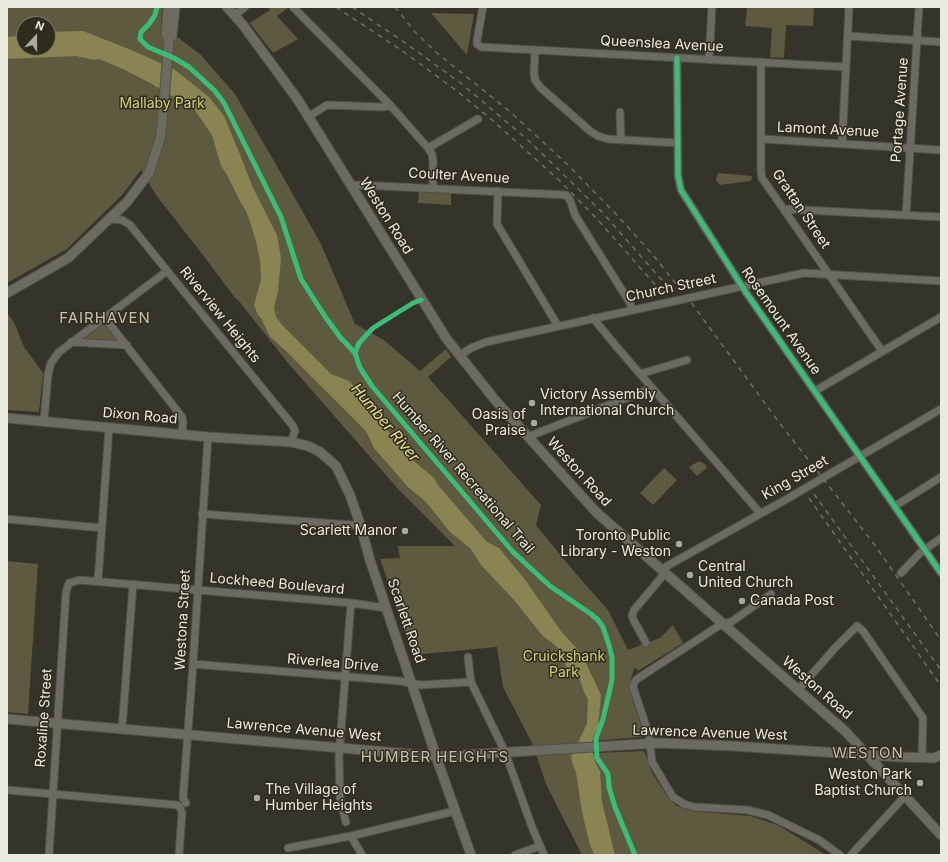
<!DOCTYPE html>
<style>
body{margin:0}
#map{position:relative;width:948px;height:862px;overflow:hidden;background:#34342a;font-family:Inter,sans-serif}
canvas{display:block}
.frame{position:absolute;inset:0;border:8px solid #eaeadf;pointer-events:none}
.north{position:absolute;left:16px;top:16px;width:40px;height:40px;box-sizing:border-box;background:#2e2c1c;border:1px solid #79786a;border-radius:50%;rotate:21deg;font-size:11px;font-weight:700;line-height:16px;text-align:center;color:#eaeadf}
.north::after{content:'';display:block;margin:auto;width:14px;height:18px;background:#aaaaa0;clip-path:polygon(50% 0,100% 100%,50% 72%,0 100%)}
</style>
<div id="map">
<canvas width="948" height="862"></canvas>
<div class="frame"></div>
<div class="north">N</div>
</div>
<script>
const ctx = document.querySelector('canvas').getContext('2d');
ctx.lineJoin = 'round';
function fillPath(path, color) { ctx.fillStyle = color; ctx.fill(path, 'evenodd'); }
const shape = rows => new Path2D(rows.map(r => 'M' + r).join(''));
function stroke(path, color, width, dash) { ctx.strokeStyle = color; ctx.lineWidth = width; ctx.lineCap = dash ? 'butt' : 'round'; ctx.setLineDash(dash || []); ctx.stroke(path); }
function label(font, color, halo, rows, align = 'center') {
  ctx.font = font + ' Inter,sans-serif'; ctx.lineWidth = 3; ctx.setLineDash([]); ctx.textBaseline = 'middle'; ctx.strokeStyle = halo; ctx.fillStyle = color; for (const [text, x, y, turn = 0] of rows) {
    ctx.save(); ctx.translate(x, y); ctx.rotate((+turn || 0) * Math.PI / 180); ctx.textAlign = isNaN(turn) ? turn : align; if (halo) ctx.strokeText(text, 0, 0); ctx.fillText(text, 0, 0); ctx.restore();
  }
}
const green = shape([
 [7,7,162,7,161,25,200,54,235,94,274,161,321,244,355,324,384,340,420,371,446,349,451,357,428,377,541,505,536,525,571,568,608,610,628,650,660,638,673,625,683,643,638,671,635,667,631,678,631,694,643,731,641,737,579,742,573,754,643,751,645,753,652,773,668,797,677,806,691,811,750,816,778,825,826,855,582,855,546,784,533,745,503,687,497,647,413,655,380,559,400,558,398,546,455,546,399,490,288,363,238,300,236,299,203,255,156,195,141,170,122,195,67,249,7,283],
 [24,24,48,24,48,48,24,48],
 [268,7,288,8,277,16,298,39,273,53,250,23,270,10],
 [747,7,814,7,813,26,786,25,784,58,770,57,772,28,745,26],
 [431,13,474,14,467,55],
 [718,173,752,176,751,181,720,185,716,180],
 [419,191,451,192,451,205,418,203],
 [7,313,14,322,24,347,43,373,39,412,7,410],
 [101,324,105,325,107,327,117,339,117,342,84,339,83,337],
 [699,461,705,464,707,468,697,476,689,467],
 [664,468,677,480,653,505,640,493],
 [7,561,38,564,28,714,7,712]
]);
const water = shape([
 [83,31,129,49,174,69,209,97,224,116,239,152,253,188,277,235,281,258,278,292,274,307,276,317,283,326,331,374,349,381,361,393,403,452,434,478,438,485,487,542,499,548,526,581,561,631,578,650,586,663,601,695,598,726,593,737,592,748,595,762,600,771,602,802,615,855,594,855,590,845,582,812,576,772,572,762,571,757,593,711,592,706,584,692,580,680,566,667,564,658,556,646,542,635,514,600,482,566,470,548,450,532,426,502,408,487,374,448,366,431,289,354,282,342,258,315,254,305,261,280,260,261,256,241,247,213,241,203,227,175,221,166,212,135,194,109,150,83,123,69,99,59,95,60,76,56,7,59,7,37,24,35,24,48,48,48,48,32]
]);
const river = shape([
 [266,319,273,334,292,351],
 [591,723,592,696]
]);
const minor = shape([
 [293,7,391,106],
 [483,7,477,40,477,44,481,47,846,67],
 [235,15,245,7],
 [848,36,941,42],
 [535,50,534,73,535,80,540,87,590,131,598,136,608,139,678,143],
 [677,58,678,175,681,190,745,291,941,573],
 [709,60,712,7],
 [761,62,761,172,762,178,882,351],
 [620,112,621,140],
 [308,117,327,105,382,107,391,106,428,148,432,154,433,161,433,188],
 [762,139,941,150],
 [842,144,849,7],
 [428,148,478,119],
 [351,186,360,185,566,195,570,200,575,215,630,303,632,310],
 [498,191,497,224,558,326],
 [784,209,941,217],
 [906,215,919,7],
 [109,219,122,220,130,225,293,426,295,431,291,442],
 [104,317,182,417,183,423,182,434],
 [593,318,616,346,760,513],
 [71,342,127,345],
 [459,356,471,348,486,342,804,273,941,281],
 [640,374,687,360],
 [815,391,941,317],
 [44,421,48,374,51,363,59,352,167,271],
 [529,437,535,434,652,388],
 [895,506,941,477],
 [202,514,353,525,360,524],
 [7,519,102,528],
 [901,573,920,553,941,538],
 [98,581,109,428],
 [771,594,731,622,722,624,717,627,637,679,634,683,633,687,649,735,652,762,673,797,684,804,694,807,747,810,768,815,819,840,840,855],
 [646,643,633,619,632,616,634,610,661,578,667,566,785,500,941,409],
 [468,657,471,682,505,752,532,827,544,855],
 [193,664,400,681,421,685,471,682],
 [798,690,835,648,857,626,863,631,923,718,922,757],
 [122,729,133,584],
 [7,790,177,805,180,807,182,813,179,855],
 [186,803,183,798,193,664,208,437],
 [346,822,340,799,339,756,351,603],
 [351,836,362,855],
 [288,848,351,836,455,811],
 [49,855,66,592,69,583,79,580,351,603,387,608],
 [515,855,540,846],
 [851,855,905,796]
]);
const major = shape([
 [227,7,243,25,298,100,446,338,495,400,596,512,846,732,941,835],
 [169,40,172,36,175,7],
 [7,293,68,258,127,202,149,173,160,139,162,124,169,40,166,35,168,7],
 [7,418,208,437,291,442,308,446,320,452,336,466,350,495,360,524,370,560,439,765,471,855],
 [7,719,422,755,447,756,658,743,732,746,900,757,934,758,941,755]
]);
const rail = shape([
 [336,7,401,50,457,91,492,120,559,180,597,219,665,296],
 [352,7,404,42,462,84,529,141,603,213,673,293],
 [395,7,415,32,437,53,508,110,568,165,615,213,653,255,690,301,778,421,874,544,941,640],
 [814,494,941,670],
 [809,498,941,686]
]);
const cycleway = shape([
 [157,7,155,15,149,24,141,32,140,39,148,47,174,58,189,67,215,91,224,103,281,217,301,279,326,318,340,337,355,353,360,368,372,386,513,552,550,586,591,614,598,620,603,627,609,645,612,657,612,680,603,719,596,738,597,758,608,774,609,787,615,807,635,855],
 [677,58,678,175,681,190,745,291,941,573],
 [355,353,359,343,373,328,413,303,421,300]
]);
const markers = [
 [532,403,4,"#aaaaa0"],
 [534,423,4,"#aaaaa0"],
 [405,531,4,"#aaaaa0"],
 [679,544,4,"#aaaaa0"],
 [690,575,4,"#aaaaa0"],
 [742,601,4,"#aaaaa0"],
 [920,783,4,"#aaaaa0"],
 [257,798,4,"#aaaaa0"]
];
const streetNames = [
 ["Queenslea Avenue",662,44,3],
 ["Portage Avenue",900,110,-86],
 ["Lamont Avenue",828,130,3],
 ["Coulter Avenue",459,176,3],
 ["Grattan Street",801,209,56],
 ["Weston Road",386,216,58],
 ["Church Street",671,288,-12],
 ["Riverview Heights",220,315,51],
 ["Rosemount Avenue",781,321,55],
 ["Dixon Road",140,416,5],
 ["Weston Road",579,472,48],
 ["Humber River Recreational Trail",463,473,49],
 ["King Street",795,478,-30],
 ["Lockheed Boulevard",277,584,5],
 ["Westona Street",183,620,-87],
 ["Scarlett Road",406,621,71],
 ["Riverlea Drive",333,663,5],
 ["Weston Road",817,688,41],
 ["Roxaline Street",44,718,-86],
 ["Lawrence Avenue West",304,730,5],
 ["Lawrence Avenue West",710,733,2]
];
const parkNames = [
 ["Mallaby Park",162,104],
 ["Cruickshank",564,657],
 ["Park",564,673]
];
const poiNames = [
 ["Victory Assembly",540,395],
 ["International Church",540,411],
 ["Oasis of",526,415,"right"],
 ["Praise",526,431,"right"],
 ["Scarlett Manor",397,531,"right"],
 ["Toronto Public",671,536,"right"],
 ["Library - Weston",671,552,"right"],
 ["Central",698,567],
 ["United Church",698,583],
 ["Canada Post",750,601],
 ["Weston Park",912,775,"right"],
 ["Baptist Church",912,791,"right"],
 ["The Village of",265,790],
 ["Humber Heights",265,806]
];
const neighbourhoodNames = [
 ["FAIRHAVEN",105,318],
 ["WESTON",868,753],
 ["HUMBER HEIGHTS",435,757]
];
const waterNames = [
 ["Humber River",385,423,50]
];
fillPath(green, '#5d5a3f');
fillPath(water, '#898451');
stroke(river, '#898451', 8);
stroke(minor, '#515048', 9);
stroke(major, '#515048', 11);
stroke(minor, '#6b6b63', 7);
stroke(major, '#6c6b5f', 9);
stroke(rail, '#6f6f67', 1.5, [5, 5]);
stroke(cycleway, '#3abd76', 5);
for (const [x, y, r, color] of markers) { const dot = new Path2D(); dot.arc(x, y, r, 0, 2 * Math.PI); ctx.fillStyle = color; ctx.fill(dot); stroke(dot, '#2e2c1c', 1.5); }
label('14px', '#eaeadf', '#2e2c1c', streetNames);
label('14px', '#d7ce7b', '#2e2c1c', parkNames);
label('14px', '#eaeadf', '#2e2c1c', poiNames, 'left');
ctx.letterSpacing = '1px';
label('15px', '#c4c2ad', '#2e2c1c', neighbourhoodNames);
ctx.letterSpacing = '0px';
label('italic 15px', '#eae18d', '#2e2c1c', waterNames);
</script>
